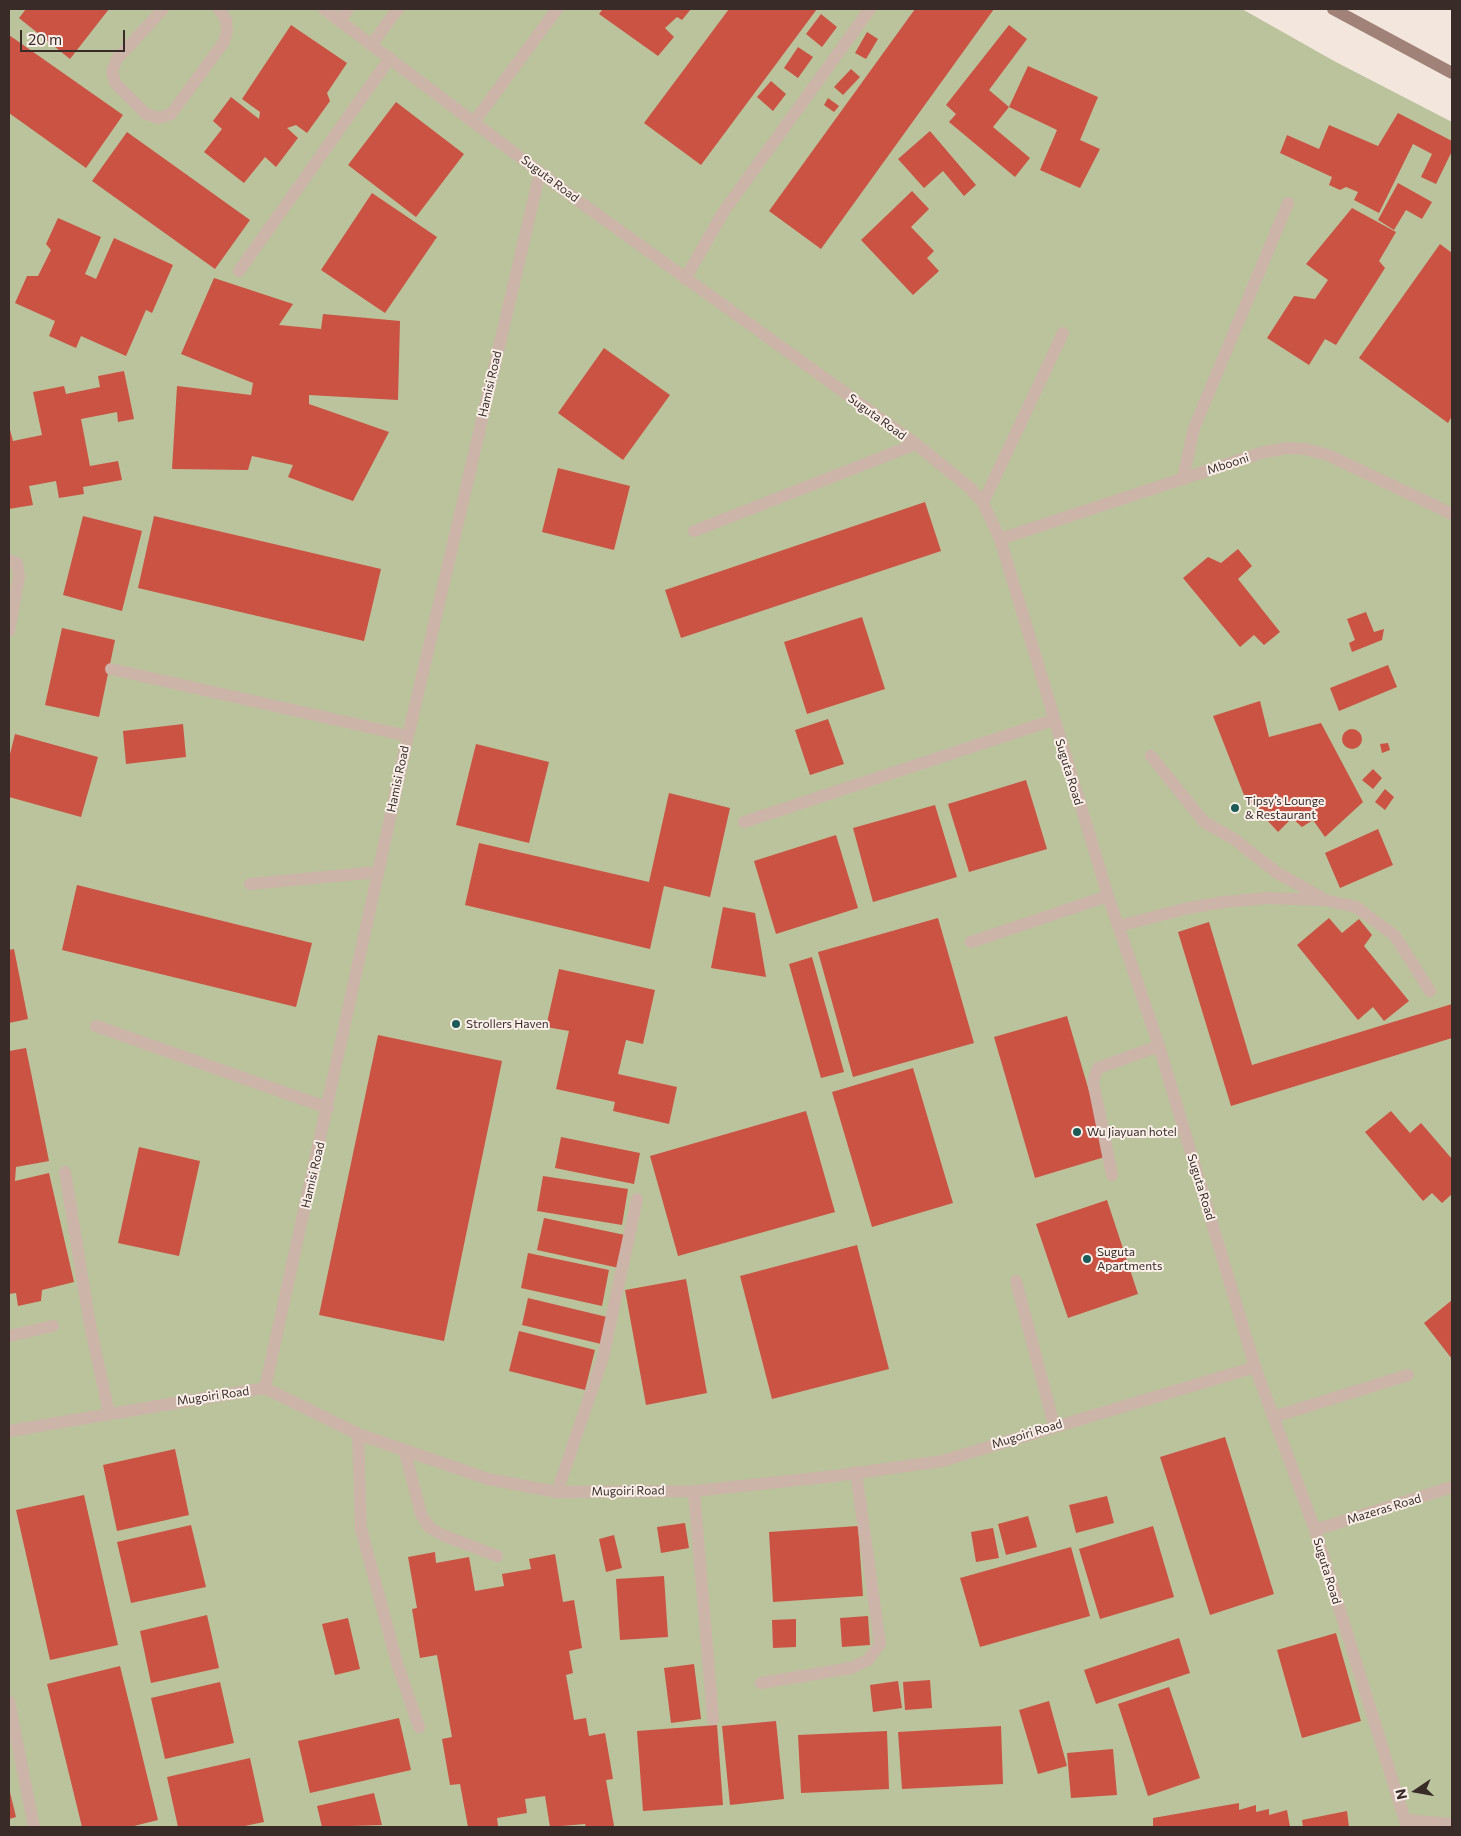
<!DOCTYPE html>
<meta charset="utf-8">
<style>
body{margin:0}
#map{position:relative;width:1461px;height:1836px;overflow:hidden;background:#f3e6dd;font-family:Commissioner,sans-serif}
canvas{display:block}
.frame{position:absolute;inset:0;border:10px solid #382b28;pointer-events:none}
.north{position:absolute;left:1391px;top:1766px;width:50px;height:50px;-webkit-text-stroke:4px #faf0e9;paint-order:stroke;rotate:258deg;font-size:14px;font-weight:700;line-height:20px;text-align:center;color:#382b28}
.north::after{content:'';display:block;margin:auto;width:18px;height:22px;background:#382b28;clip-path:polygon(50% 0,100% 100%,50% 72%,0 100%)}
.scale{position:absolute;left:20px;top:30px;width:105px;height:22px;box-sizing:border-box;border:2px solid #382b28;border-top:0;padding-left:6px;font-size:15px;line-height:18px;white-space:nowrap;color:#382b28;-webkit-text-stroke:4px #faf0e9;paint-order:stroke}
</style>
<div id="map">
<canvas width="1461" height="1836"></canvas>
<div class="frame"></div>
<div class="north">N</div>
<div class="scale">20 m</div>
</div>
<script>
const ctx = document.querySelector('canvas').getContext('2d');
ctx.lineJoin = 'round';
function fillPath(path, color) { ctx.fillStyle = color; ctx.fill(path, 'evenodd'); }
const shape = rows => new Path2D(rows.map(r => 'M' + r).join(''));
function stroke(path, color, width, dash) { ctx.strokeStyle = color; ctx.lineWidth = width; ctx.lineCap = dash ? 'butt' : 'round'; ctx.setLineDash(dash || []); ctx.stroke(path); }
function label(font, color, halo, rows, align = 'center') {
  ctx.font = font + ' Commissioner,sans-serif'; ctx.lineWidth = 4; ctx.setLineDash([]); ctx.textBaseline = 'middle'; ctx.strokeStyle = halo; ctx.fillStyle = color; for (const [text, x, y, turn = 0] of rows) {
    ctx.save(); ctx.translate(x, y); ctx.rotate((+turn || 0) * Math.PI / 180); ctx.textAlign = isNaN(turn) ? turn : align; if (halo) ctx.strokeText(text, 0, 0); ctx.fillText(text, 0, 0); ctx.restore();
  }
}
const green = shape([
 [9,9,1242,9,1334,61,1452,122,1452,1827,9,1827]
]);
const building = shape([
 [26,9,109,9,70,59,19,18],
 [603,9,691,9,682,20,677,17,665,28,674,37,658,56,599,14],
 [729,9,817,9,701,165,644,123],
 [915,9,994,9,821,249,769,211],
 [821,14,837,27,822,47,806,34],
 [291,25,347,63,327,93,330,101,307,133,296,125,287,128,298,138,276,167,265,157,244,183,204,152,222,129,213,121,231,97,259,119,260,112,242,99],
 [1009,25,1027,39,989,90,1009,107,993,127,1030,158,1015,177,949,122,956,114,946,105],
 [867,32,878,39,866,59,855,53],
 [9,35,123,115,86,168,9,113],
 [798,47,813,57,798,78,784,68],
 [1028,66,1098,97,1080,140,1100,149,1080,188,1040,170,1057,130,1009,107],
 [851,69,860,77,843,95,834,87],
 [771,81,786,94,773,111,757,97],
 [828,98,839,106,834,112,824,105],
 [396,102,464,154,416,217,348,165],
 [1398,113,1452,141,1452,151,1436,184,1421,177,1432,154,1413,144,1379,213,1354,200,1358,192,1346,187,1340,190,1329,185,1332,177,1280,153,1287,135,1319,149,1329,125,1378,146],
 [930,131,976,185,964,196,943,171,924,188,898,159],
 [127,132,250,220,215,269,92,181],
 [1398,183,1432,202,1422,219,1406,210,1394,230,1378,220],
 [912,191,929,209,911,227,934,251,927,258,939,271,913,295,861,240],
 [372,193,437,237,385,313,321,270],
 [1352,208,1396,232,1379,261,1385,268,1336,345,1325,339,1309,365,1267,338,1294,296,1315,299,1328,280,1306,264],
 [58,218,101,237,85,274,96,279,114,238,173,265,152,313,146,310,126,356,81,336,76,348,49,336,55,321,15,303,27,276,38,276,51,250,46,244],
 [1440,244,1452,253,1452,416,1448,423,1359,358],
 [214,278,293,304,279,325,321,329,323,314,400,321,398,400,309,395,309,404,389,432,353,501,288,477,293,465,252,456,248,470,172,469,177,386,251,395,253,383,181,354],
 [604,348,670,395,623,460,558,413],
 [124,371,134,419,118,422,117,412,81,419,90,466,118,461,122,480,83,487,84,494,59,498,56,481,29,486,33,505,9,509,9,426,13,441,42,435,33,392,64,386,66,394,100,387,98,376],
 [558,468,630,486,614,550,542,532],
 [925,502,941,551,681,638,665,590],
 [83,516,142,531,122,611,63,595],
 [154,516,381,569,364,641,138,588],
 [1238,549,1252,566,1238,579,1280,632,1264,645,1254,635,1240,647,1183,578,1208,557,1221,563],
 [1366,612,1374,632,1384,629,1382,640,1352,652,1349,643,1355,640,1347,619],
 [862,617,885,689,807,714,784,642],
 [62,628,115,640,99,717,45,705],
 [1388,665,1397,687,1339,711,1330,688],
 [1260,701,1269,737,1321,723,1363,802,1325,837,1313,820,1302,827,1292,818,1278,832,1244,795,1213,716],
 [828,719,844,764,810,775,795,730],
 [183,724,186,757,126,764,123,731],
 '1342 739a10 10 0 1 1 20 0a10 10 0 1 1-20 0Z',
 [15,734,98,757,81,817,9,797,9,758],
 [1388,743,1390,750,1382,753,1380,744],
 [476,744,549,762,529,843,456,825],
 [1373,769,1382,778,1373,789,1362,780],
 [1026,780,1047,849,969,872,948,804],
 [1385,789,1394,797,1385,810,1375,802],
 [669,793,730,808,710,897,664,886,650,949,465,905,479,843,649,882],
 [935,805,957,877,873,902,853,828],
 [1378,829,1393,865,1340,888,1325,853],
 [836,835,858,908,776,934,754,861],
 [77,885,312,943,296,1007,62,950],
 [723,907,755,913,766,977,711,968],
 [938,918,974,1043,853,1077,818,952],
 [1329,918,1342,933,1359,919,1372,935,1364,946,1409,1001,1384,1021,1373,1007,1358,1020,1297,945],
 [1209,922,1252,1065,1452,1004,1452,1038,1231,1106,1178,932],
 [14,949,28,1019,9,1023,9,950],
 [812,957,844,1072,821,1078,789,964],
 [559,969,655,990,643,1044,626,1040,618,1074,677,1087,669,1124,613,1111,615,1102,556,1089,569,1031,546,1027],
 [1067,1016,1108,1156,1035,1178,994,1037],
 [378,1035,502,1061,444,1341,319,1315],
 [26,1048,49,1161,16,1167,15,1181,49,1173,74,1282,42,1290,41,1301,18,1306,16,1293,9,1294,9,1051],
 [913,1068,953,1203,872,1227,832,1092],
 [806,1111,835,1212,678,1256,650,1156],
 [1391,1111,1410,1133,1421,1123,1452,1159,1452,1194,1442,1203,1432,1193,1423,1201,1365,1132],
 [561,1137,640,1153,634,1184,555,1168],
 [139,1147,200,1161,179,1256,118,1243],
 [543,1176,628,1189,622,1225,537,1211],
 [1107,1200,1138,1294,1068,1318,1036,1224],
 [544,1218,625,1235,619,1268,537,1250],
 [857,1245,889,1369,772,1399,740,1276],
 [528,1253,609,1270,602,1306,521,1288],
 [686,1279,707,1393,646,1405,625,1290],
 [528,1298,607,1317,601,1344,522,1325],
 [1452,1300,1452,1359,1424,1323],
 [519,1331,595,1350,585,1390,509,1371],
 [1225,1437,1274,1594,1210,1615,1160,1457],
 [175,1449,189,1515,117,1531,103,1465],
 [84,1495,118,1645,50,1660,16,1510],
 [1107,1496,1114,1523,1076,1533,1069,1505],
 [1028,1516,1037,1547,1006,1555,998,1524],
 [685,1523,689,1548,661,1553,657,1527],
 [191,1525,206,1587,131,1603,117,1542],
 [858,1526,863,1596,773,1602,769,1532],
 [1153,1526,1174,1597,1100,1619,1079,1549],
 [993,1528,999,1558,976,1562,971,1532],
 [614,1535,622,1568,606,1572,599,1539],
 [1071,1547,1090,1616,980,1647,960,1578],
 [435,1552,436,1563,469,1557,475,1591,504,1586,502,1574,531,1569,529,1559,555,1554,563,1602,574,1600,582,1648,569,1651,573,1673,566,1675,574,1720,586,1718,589,1736,605,1733,613,1779,606,1780,614,1826,586,1827,585,1824,550,1827,545,1796,525,1799,527,1813,497,1818,498,1826,468,1827,460,1784,450,1785,442,1739,452,1737,437,1655,420,1658,412,1609,417,1608,408,1557],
 [664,1576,668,1637,620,1640,616,1579],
 [207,1615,219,1668,151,1683,140,1631],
 [868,1616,870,1645,842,1647,840,1618],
 [348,1618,360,1669,335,1675,322,1624],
 [796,1619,796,1647,773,1648,772,1620],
 [1336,1633,1361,1721,1302,1738,1277,1650],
 [1179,1638,1190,1673,1096,1704,1084,1670],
 [694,1664,701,1719,671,1723,664,1668],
 [120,1666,158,1820,130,1827,82,1827,47,1684],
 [930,1680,932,1708,905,1710,903,1682],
 [898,1681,902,1708,873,1712,870,1685],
 [220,1682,234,1743,165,1759,151,1698],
 [1169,1687,1200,1778,1148,1796,1118,1704],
 [1049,1701,1067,1766,1038,1774,1019,1710],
 [399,1718,411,1770,310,1793,298,1741],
 [776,1721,784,1799,730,1805,722,1726],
 [717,1725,723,1805,643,1811,637,1731],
 [1001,1726,1003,1784,902,1789,898,1732],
 [887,1731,889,1789,801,1793,798,1735],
 [1113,1749,1117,1795,1071,1798,1067,1753],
 [250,1758,264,1822,240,1827,178,1827,167,1777],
 [9,1788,16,1817,9,1819],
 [374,1793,382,1825,322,1827,317,1806],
 [1239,1803,1239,1810,1256,1805,1256,1812,1269,1809,1269,1815,1287,1810,1290,1827,1153,1827,1153,1818],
 [1347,1811,1349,1827,1303,1827,1302,1820]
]);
const lane = shape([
 [163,9,117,59,112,71,115,83,146,114,159,118,171,114,224,42,227,31,226,20,219,9],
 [340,20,348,9],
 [371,45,398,9],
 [474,122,557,9],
 [239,271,390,58],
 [685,279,724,211,870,9],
 [1183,479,1194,428,1288,203],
 [694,531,916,444],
 [111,669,408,736],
 [1151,756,1204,822,1234,839,1276,872,1322,898],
 [250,884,378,872],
 [1119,926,1188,908,1224,902,1268,898,1324,900,1356,907,1395,936,1430,991],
 [971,942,1108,896],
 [96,1026,328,1108],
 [65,1172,90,1325,109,1413],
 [1112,1175,1093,1081,1098,1068,1159,1046],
 [1016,1281,1054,1425],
 [9,1336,53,1326],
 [1273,1417,1408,1375],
 [358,1434,361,1529,397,1663,419,1727],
 [405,1452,421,1514,429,1527,440,1534,497,1556],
 [9,1701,34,1827],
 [1406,1820,1452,1824]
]);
const street = shape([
 [324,9,562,189,916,444,970,488,983,503,1000,539,1108,896,1159,1046,1255,1367,1315,1530,1407,1827],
 [983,503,1063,333],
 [1000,539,1264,452,1288,448,1305,449,1328,455,1452,514],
 [9,560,17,563,19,577,9,631],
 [744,822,1053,720],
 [265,1388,408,736,540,172],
 [9,1431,265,1388,358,1434,488,1479,557,1492,694,1491,835,1476,942,1461,1255,1367],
 [694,1491,713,1719],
 [557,1492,603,1357,637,1199],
 [1315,1530,1452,1487],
 [761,1683,851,1668,868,1660,880,1644,856,1472]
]);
const secondary = shape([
 [1333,9,1452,73]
]);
const markers = [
 [1235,808,5,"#1c5b58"],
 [456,1024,5,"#1c5b58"],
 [1077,1132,5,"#1c5b58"],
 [1087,1259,5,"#1c5b58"]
];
const streetNames = [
 ["Suguta Road",550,179,37],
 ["Hamisi Road",490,384,-77],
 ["Suguta Road",877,417,36],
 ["Mbooni",1228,464,-18],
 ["Suguta Road",1069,772,73],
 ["Hamisi Road",398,779,-78],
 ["Hamisi Road",313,1175,-77],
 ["Suguta Road",1201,1187,73],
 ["Mugoiri Road",213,1396,-8],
 ["Mugoiri Road",1027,1434,-17],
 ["Mugoiri Road",628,1491,-1],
 ["Mazeras Road",1384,1509,-17],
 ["Suguta Road",1327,1571,73]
];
const poiNames = [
 ["Tipsy’s Lounge",1245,801],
 ["& Restaurant",1245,815],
 ["Strollers Haven",466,1024],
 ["Wu Jiayuan hotel",1087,1132],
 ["Suguta",1097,1252],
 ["Apartments",1097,1266]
];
fillPath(green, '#bbc39c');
fillPath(building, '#ca5344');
stroke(lane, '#ccb4a8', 12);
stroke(street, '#ccb4a8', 12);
stroke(secondary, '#a08279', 12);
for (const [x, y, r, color] of markers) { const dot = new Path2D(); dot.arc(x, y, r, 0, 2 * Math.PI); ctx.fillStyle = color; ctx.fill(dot); stroke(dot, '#faf0e9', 2); }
label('12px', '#382b28', '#faf0e9', streetNames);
label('12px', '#382b28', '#faf0e9', poiNames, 'left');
</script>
